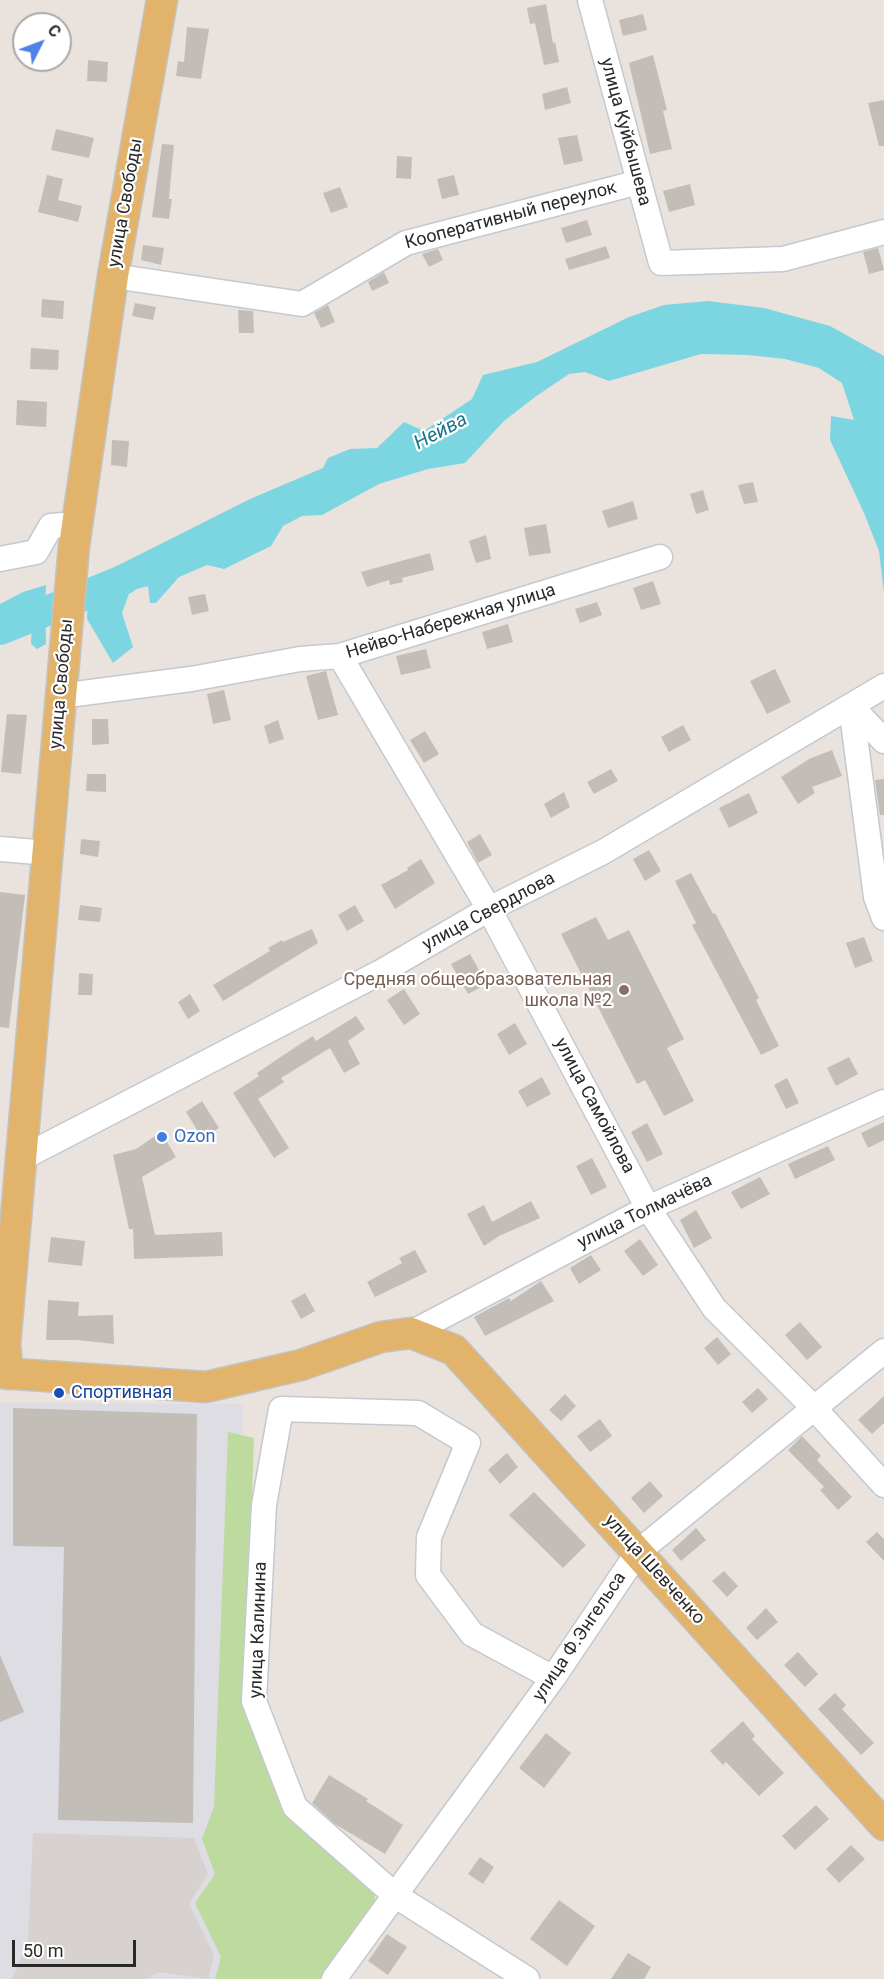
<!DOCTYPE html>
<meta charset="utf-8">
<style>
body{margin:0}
#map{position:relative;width:884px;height:1979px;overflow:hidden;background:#eae2dd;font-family:Roboto,sans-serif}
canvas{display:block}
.north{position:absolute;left:12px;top:12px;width:60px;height:60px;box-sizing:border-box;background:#fff;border:2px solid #a9a9a9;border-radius:50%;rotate:48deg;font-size:16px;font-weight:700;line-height:24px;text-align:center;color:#292929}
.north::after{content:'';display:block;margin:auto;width:21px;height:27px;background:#4e82e6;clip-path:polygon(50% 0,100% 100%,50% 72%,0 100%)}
.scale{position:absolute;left:12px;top:1940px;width:124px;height:27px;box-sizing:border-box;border:3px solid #292929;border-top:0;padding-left:8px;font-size:18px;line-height:21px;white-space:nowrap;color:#292929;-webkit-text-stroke:4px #fff;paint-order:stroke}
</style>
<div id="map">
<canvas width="884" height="1979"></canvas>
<div class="north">С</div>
<div class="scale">50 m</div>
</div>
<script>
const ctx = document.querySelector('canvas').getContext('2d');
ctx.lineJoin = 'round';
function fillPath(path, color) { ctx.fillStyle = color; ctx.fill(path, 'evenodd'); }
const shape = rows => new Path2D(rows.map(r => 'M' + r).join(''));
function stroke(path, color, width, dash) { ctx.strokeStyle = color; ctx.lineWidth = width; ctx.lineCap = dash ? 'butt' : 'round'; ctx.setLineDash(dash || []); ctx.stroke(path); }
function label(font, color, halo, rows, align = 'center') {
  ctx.font = font + ' Roboto,sans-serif'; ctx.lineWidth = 4.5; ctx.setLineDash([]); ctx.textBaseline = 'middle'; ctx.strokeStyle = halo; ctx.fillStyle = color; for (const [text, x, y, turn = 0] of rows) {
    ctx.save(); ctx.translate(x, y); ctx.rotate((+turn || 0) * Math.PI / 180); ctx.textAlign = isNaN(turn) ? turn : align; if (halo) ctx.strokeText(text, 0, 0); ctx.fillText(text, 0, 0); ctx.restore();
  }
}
const industrial = shape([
 [0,1403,243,1404,228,1810,311,1979,0,1979]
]);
const green = shape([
 [228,1432,254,1438,245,1702,275,1789,373,1887,376,1906,320,1979,215,1979,221,1957,195,1903,215,1874,202,1839,214,1807]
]);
const plaza = shape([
 [33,1833,194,1838,208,1874,189,1904,214,1955,208,1979,158,1972,147,1979,12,1979,28,1942]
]);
const water = shape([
 [708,301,764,308,830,326,884,356,884,593,879,551,864,513,830,440,831,416,854,420,842,383,819,368,785,359,748,355,701,354,609,381,585,372,569,374,535,397,504,421,465,463,428,469,379,484,322,515,302,516,283,526,271,546,224,569,207,565,179,577,156,603,150,603,148,586,130,591,122,613,133,647,113,663,87,619,88,595,93,578,250,499,323,468,328,458,350,449,377,448,404,422,424,431,472,399,483,375,537,362,629,317,664,305],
 [46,585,45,610,46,644,37,649,31,644,32,622,0,634,0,604,23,592]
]);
const river = shape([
 [0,630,125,579]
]);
const building = shape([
 [546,4,553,43,555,42,559,62,544,65,535,23,530,24,527,8],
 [643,14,647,30,623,36,619,20],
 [187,27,209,29,201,79,176,76,178,61,184,62],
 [653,55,667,110,663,111,672,149,650,154,629,63],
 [88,60,108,62,107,82,87,81],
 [567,87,571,103,545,110,542,94],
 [884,100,884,146,879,146,868,103],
 [56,129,94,138,89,158,51,150],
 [577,135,583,161,564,165,558,138],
 [162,144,174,145,169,199,172,199,169,219,152,217],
 [397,156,412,157,411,179,396,178],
 [47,175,63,179,58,200,82,206,78,222,38,212],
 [454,175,459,195,442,199,437,179],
 [690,184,695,205,669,212,663,191],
 [340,187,348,207,331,213,323,193],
 [587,220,592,235,566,243,561,228],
 [143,245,164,248,161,265,141,260],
 [606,246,610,258,569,270,565,259],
 [878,248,884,270,869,274,863,252],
 [438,249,443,260,429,267,422,254],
 [384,272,389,283,372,291,368,282],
 [42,299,64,301,63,319,41,317],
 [135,303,156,307,153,320,132,316],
 [328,305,335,322,321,328,314,313],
 [238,310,253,311,254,333,239,333],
 [31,348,59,350,58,370,30,369],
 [17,400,47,402,46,427,16,425],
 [112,440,129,441,127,467,111,465],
 [753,482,758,502,744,504,738,485],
 [703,490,709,510,696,514,690,494],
 [633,501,638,519,608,528,602,511],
 [546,524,551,553,529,556,524,528],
 [486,535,491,559,476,563,469,541],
 [430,553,434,570,402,578,403,582,390,585,389,580,367,587,361,572],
 [653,581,661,604,641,610,633,588],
 [205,594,209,611,192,615,188,597],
 [597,602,602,615,580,623,575,609],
 [508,624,513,642,487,649,482,632],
 [426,649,431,668,401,675,396,656],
 [775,669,791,702,767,714,750,681],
 [326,671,338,715,318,720,306,676],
 [224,690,231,720,213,724,207,694],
 [7,714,27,715,21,774,1,772],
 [92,719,108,719,109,744,92,745],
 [278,720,284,739,269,744,264,726],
 [683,725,691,740,669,752,661,737],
 [425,731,439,754,424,763,410,740],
 [832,750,842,776,812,787,815,793,798,804,781,777,809,759],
 [611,769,618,781,594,794,587,782],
 [87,774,106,774,106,792,86,791],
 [884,779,884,815,880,815,875,780],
 [564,792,570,807,551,818,544,804],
 [749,793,758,813,729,828,719,808],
 [480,834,492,855,478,863,467,842],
 [81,839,100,841,98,857,80,854],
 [649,850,661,871,645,881,633,859],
 [421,859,435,883,395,909,381,885,408,870,407,868],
 [691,873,713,914,715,913,759,998,756,1000,779,1046,761,1055,692,925,696,923,675,881],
 [0,892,25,895,9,1028,0,1027],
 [80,905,102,908,100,922,78,920],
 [355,905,364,921,347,931,338,915],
 [596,917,608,940,629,930,684,1039,667,1048,694,1101,664,1116,645,1080,637,1084,561,934],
 [312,929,318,943,223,1001,213,985,270,951,268,948,282,940,283,942],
 [864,937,873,961,855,968,846,943],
 [470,954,487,984,468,994,451,964],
 [79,973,93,974,92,995,78,995],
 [404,989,420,1014,404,1025,387,1000],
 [190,994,200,1011,188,1019,178,1002],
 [356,1016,365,1029,348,1041,360,1064,344,1073,330,1048,281,1078,284,1082,258,1099,289,1148,274,1158,233,1093,259,1076,257,1073,294,1048,313,1036,316,1041],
 [515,1023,527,1044,509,1055,497,1034],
 [849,1057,858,1074,836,1086,827,1068],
 [542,1077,551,1094,527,1107,518,1091],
 [787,1078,799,1103,786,1109,774,1085],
 [202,1101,219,1128,202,1138,186,1112],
 [884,1122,884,1140,868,1148,861,1133],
 [647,1123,663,1154,647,1162,631,1132],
 [161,1132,176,1157,142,1177,155,1235,222,1232,223,1256,134,1259,133,1229,129,1229,113,1155,136,1149],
 [828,1146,835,1160,795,1179,788,1164],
 [592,1158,607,1187,591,1195,576,1166],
 [760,1177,770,1194,741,1209,731,1192],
 [531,1201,540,1218,499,1236,484,1246,467,1214,484,1205,492,1222],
 [696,1210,712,1238,694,1248,680,1220],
 [51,1237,85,1241,82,1266,48,1262],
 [640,1239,658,1265,643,1276,624,1251],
 [415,1250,427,1272,375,1297,367,1282,402,1263,399,1258],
 [591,1255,601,1270,579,1284,570,1268],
 [541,1281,554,1301,485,1336,474,1317,509,1298,511,1301],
 [305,1293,315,1311,301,1319,291,1301],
 [48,1300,79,1302,78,1316,113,1315,114,1344,77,1340,46,1340],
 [800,1322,822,1347,807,1360,785,1335],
 [717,1337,731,1354,718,1365,704,1348],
 [758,1388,768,1399,752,1413,742,1402],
 [565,1394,576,1406,561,1421,549,1410],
 [884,1396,884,1423,872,1434,858,1420],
 [13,1408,197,1414,193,1823,58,1820,64,1547,13,1546],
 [600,1419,612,1436,590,1452,577,1436],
 [802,1436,821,1456,817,1460,852,1497,838,1510,820,1490,824,1487,788,1450],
 [507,1453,518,1467,500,1484,488,1470],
 [650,1481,663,1496,644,1513,631,1498],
 [534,1492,586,1545,563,1568,509,1515],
 [696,1528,706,1540,681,1561,672,1550],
 [877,1532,884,1539,884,1561,866,1542],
 [724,1571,738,1586,727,1597,712,1581],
 [766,1608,778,1622,757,1640,746,1628],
 [798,1652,818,1674,805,1687,784,1665],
 [0,1655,24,1712,0,1722],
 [835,1693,846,1705,842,1709,874,1743,861,1755,818,1709],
 [743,1721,755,1736,752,1739,784,1773,759,1796,726,1762,723,1765,710,1751],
 [546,1733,571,1753,544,1788,519,1768],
 [329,1775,368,1799,366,1801,403,1825,385,1854,335,1824,312,1803],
 [816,1805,829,1819,795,1850,782,1836],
 [851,1845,865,1859,839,1883,826,1869],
 [480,1857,494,1867,483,1884,468,1874],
 [559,1900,595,1926,567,1966,530,1939],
 [387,1934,407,1947,388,1975,368,1961],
 [628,1953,651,1967,644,1979,611,1979]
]);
const minor = shape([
 [590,0,661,263,783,259,884,232],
 [113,276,302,304,406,243,639,182],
 [0,559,36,552,51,526,77,524],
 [340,656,489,909,648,1208,714,1308,814,1408,884,1485],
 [60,696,191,679,300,659,340,656,660,557],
 [851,706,876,897,884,918],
 [851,706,884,741],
 [0,849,49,853],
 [22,1158,379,973,489,909,603,852,884,686],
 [411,1333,648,1208,884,1102],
 [334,1979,553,1678,638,1552,884,1351],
 [527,1979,396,1896,295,1807,254,1701,264,1505,281,1409,418,1413,468,1443,429,1537,428,1575,472,1634,553,1678]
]);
const major = shape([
 [0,1373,206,1387,301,1365,381,1337,411,1333,454,1350,884,1825],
 [8,1374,5,1345,74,546,113,276,162,0]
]);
const markers = [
 [624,990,6,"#8d6e63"],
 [162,1137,6,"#3f7fe0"],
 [59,1393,6,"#1a4fb4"]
];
const streetNames = [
 ["улица Куйбышева",625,132,75],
 ["улица Свободы",126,203,-80],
 ["Кооперативный переулок",511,216,-15],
 ["Нейво-Набережная улица",451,622,-17],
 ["улица Свободы",62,684,-85],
 ["улица Свердлова",489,912,-28],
 ["улица Самойлова",594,1106,62],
 ["улица Толмачёва",645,1212,-26],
 ["улица Шевченко",654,1570,48],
 ["улица Калинина",259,1630,-88],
 ["улица Ф.Энгельса",580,1637,-56]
];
const educationNames = [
 ["Средняя общеобразовательная",612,980],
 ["школа №2",612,1001]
];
const shopNames = [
 ["Ozon",174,1137]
];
const transitNames = [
 ["Спортивная",71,1393]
];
const waterNames = [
 ["Нейва",441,432,-28]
];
fillPath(industrial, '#dddde3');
fillPath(green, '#bddb9f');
fillPath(plaza, '#d7d2cf');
fillPath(water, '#7bd6e1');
stroke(river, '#7bd6e1', 30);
fillPath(building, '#c3bdb8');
stroke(minor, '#c4c9d1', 27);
stroke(major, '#c3c3c3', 33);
stroke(minor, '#fff', 24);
stroke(major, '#e1b36b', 30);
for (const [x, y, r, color] of markers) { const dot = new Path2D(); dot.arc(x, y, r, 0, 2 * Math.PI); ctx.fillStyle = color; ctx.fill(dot); stroke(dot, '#fff', 2); }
label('18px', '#292929', '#fff', streetNames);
label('18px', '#785e54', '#fff', educationNames, 'right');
label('18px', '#366cbe', '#fff', shopNames, 'left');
label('18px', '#164399', '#fff', transitNames, 'left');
label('italic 20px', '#1c768b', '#fff', waterNames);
</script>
